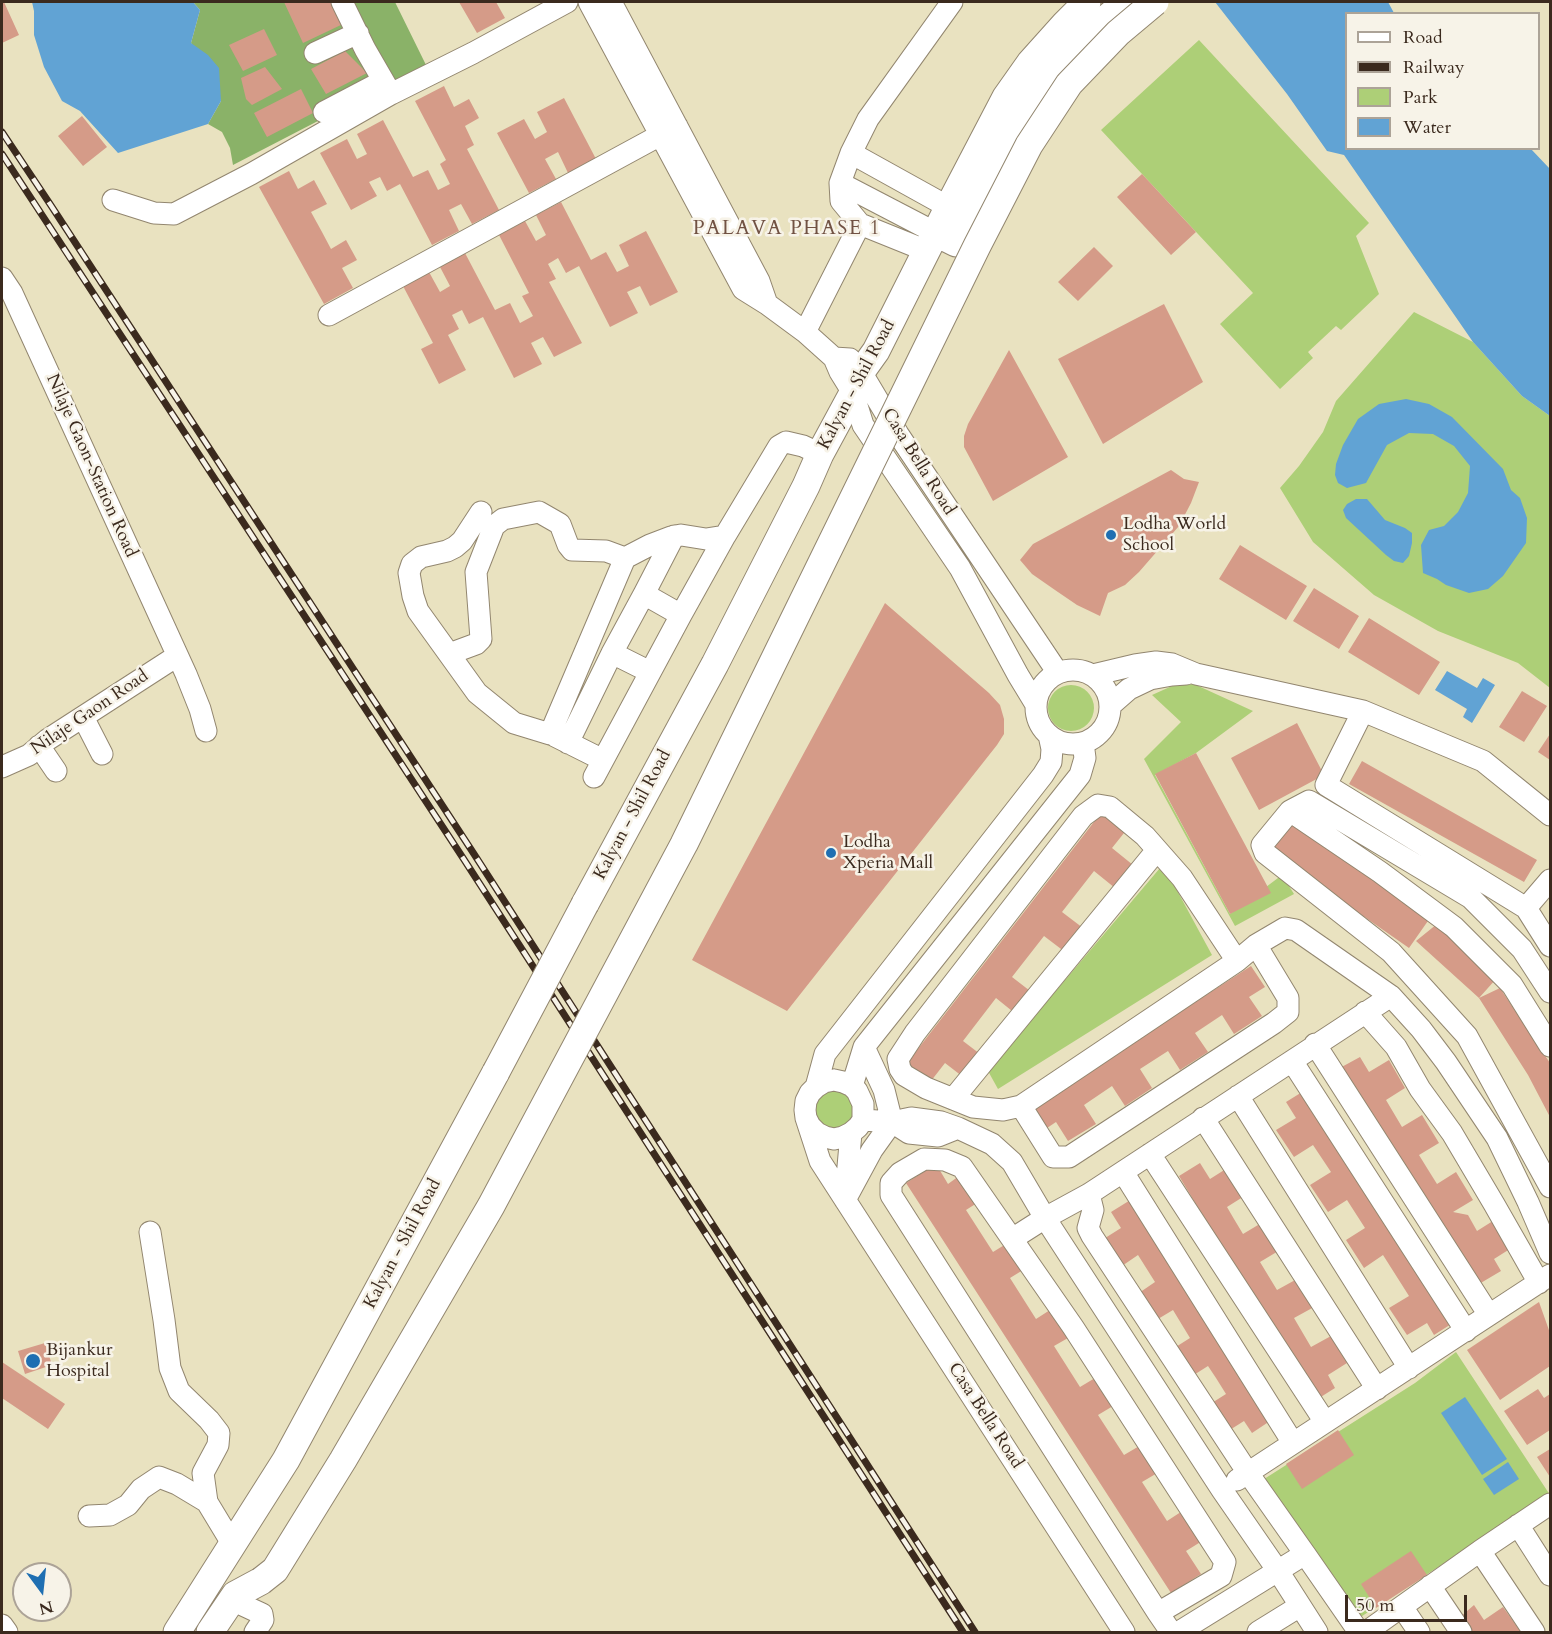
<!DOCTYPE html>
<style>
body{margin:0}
#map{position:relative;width:1552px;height:1634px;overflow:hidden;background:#e9e2c0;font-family:Cardo,serif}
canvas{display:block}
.frame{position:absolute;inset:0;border:3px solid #3b2a1e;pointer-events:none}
.legend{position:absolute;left:1345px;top:12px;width:195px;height:138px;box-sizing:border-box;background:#f7f3e8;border:2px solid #aca397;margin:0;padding:8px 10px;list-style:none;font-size:18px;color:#3b2a1e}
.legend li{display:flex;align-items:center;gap:12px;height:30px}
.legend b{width:30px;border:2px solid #aca397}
.north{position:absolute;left:12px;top:1562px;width:60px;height:60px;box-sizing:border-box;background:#f7f3e8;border:2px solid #aca397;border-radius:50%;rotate:165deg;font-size:16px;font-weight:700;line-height:24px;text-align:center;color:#3b2a1e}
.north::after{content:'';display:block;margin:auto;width:21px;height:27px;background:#1f6fb2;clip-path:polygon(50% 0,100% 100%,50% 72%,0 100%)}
.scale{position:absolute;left:1345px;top:1595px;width:122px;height:27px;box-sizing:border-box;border:3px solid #3b2a1e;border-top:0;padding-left:8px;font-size:18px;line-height:21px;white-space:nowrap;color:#3b2a1e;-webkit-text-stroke:4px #f7f3e8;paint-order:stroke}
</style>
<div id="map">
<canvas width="1552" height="1634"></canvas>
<div class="frame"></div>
<ul class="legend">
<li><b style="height:8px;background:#fff"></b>Road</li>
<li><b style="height:8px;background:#3b2a1e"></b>Railway</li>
<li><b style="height:16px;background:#adcf77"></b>Park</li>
<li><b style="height:16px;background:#61a3d4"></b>Water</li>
</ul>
<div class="north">N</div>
<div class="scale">50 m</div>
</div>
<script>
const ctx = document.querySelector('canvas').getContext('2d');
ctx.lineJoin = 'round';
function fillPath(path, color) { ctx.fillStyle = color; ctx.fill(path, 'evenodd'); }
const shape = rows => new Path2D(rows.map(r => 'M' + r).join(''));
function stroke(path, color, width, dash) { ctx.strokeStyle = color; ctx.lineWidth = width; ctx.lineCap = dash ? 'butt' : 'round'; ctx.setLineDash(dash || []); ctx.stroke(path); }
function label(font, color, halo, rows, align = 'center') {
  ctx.font = font + ' Cardo,serif'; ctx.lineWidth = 5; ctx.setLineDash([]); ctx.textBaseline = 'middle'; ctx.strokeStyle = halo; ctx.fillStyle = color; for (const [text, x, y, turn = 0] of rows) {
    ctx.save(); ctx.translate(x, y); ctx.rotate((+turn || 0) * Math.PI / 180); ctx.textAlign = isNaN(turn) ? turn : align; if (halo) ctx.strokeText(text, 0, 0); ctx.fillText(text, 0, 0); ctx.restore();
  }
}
const green = shape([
 [1199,40,1369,223,1356,236,1379,294,1341,330,1336,326,1308,352,1313,358,1280,389,1220,324,1253,293,1101,130],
 [1414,312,1473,342,1522,396,1550,416,1550,688,1518,663,1438,631,1374,595,1313,542,1280,488,1299,466,1323,432,1336,401],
 [1194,684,1253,711,1196,753,1155,775,1230,914,1282,875,1294,894,1235,926,1144,759,1181,722,1152,695,1172,686],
 '1048 708a23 23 0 1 1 46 0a23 23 0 1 1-46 0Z',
 [1160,868,1173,883,1212,955,998,1089,988,1071],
 [823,1090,843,1090,852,1100,854,1113,847,1125,834,1130,816,1122,813,1101],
 [1456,1352,1550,1495,1359,1618,1261,1481,1415,1383]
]);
const forest = shape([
 [193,2,395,2,426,65,233,165,230,148,222,132,208,124,221,101,191,43,200,10]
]);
const water = shape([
 [32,2,193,2,200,10,191,43,208,55,219,68,221,101,208,124,118,153,80,111,62,101,44,67,34,35,34,11],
 [1215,2,1388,2,1394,13,1346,14,1346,148,1531,149,1550,169,1550,416,1522,396,1473,342,1344,155,1327,151,1287,94],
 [1406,399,1429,404,1452,417,1503,469,1511,490,1520,498,1527,518,1526,543,1503,576,1488,589,1469,593,1446,585,1437,579,1423,573,1421,545,1429,530,1444,526,1458,512,1468,493,1470,466,1454,446,1433,434,1409,433,1387,445,1366,483,1347,488,1338,483,1335,475,1336,464,1343,445,1358,419,1379,404],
 [1356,499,1367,499,1385,520,1405,528,1412,533,1412,543,1409,556,1403,563,1394,561,1386,555,1346,518,1343,510,1347,504],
 [1447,671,1477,688,1483,678,1495,685,1472,723,1463,717,1467,709,1435,690],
 [1465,1397,1507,1459,1482,1475,1441,1413],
 [1508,1462,1519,1479,1494,1495,1483,1479]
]);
const building = shape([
 [2,2,4,2,19,35,2,43],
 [284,2,333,2,343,24,303,43],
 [459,2,496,2,505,18,477,33],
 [264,29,277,55,243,71,229,45],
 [345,51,367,73,326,94,311,69],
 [265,67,282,89,252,105,246,99,241,78],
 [444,86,454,107,469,99,479,118,465,126,474,145,467,149,499,210,472,224,461,204,449,210,459,231,432,245,400,184,387,191,380,177,369,182,377,196,351,210,320,153,347,139,357,159,367,154,357,134,383,120,413,177,428,170,438,190,450,184,440,164,446,160,415,101],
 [301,89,313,113,267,137,254,113],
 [564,98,596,159,568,173,558,152,545,159,556,179,529,193,497,133,524,119,535,139,547,132,537,112],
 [82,116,107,147,83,166,58,136],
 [289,171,298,189,314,180,327,204,311,212,322,232,331,249,346,240,357,260,342,268,353,288,324,304,259,187],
 [1142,174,1196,232,1171,255,1117,197],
 [561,202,591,260,606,252,617,272,629,266,619,245,646,231,678,292,650,306,640,286,627,292,638,313,610,327,579,266,566,273,558,258,548,264,556,279,549,282,582,343,554,357,543,337,531,343,542,364,514,378,483,317,469,324,462,310,452,315,459,329,448,335,466,370,439,384,421,349,433,343,403,286,429,272,440,292,450,286,440,267,465,253,495,310,510,303,520,323,533,316,522,296,529,293,499,235,525,221,536,241,546,235,536,215],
 [1094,247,1113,266,1078,301,1058,282],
 [1164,304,1203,382,1103,444,1058,359],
 [1009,350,1068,457,993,501,964,447,964,436,968,424],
 [1171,470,1184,479,1199,482,1191,503,1179,526,1139,572,1125,585,1108,593,1100,616,1077,605,1055,590,1032,574,1020,560,1033,544],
 [1240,545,1307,586,1286,620,1219,579],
 [1314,588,1359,616,1339,649,1293,621],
 [885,603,989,693,1000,705,1004,719,1004,734,997,745,787,1011,692,960],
 [1369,618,1440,662,1419,695,1348,652],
 [1522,691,1547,706,1524,742,1499,727],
 [1297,723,1324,775,1259,810,1231,758],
 [1550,734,1550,760,1538,752],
 [1196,753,1271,893,1230,914,1155,774],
 [1362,761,1537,860,1524,882,1349,784],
 [1104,809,1128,828,1112,848,1133,865,1115,888,1094,871,1062,912,1083,928,1065,952,1044,936,1012,977,1034,994,1017,1015,996,998,963,1041,984,1057,967,1080,945,1063,931,1081,907,1063],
 [1290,816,1430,918,1409,948,1267,849],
 [1437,924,1496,979,1479,998,1416,941],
 [1251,966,1265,987,1249,997,1262,1016,1234,1034,1222,1015,1195,1033,1208,1052,1180,1070,1168,1051,1140,1069,1152,1088,1125,1106,1112,1086,1084,1105,1096,1124,1068,1141,1056,1122,1044,1130,1030,1109],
 [1500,988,1550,1063,1550,1117,1528,1075,1479,998],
 [1360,1057,1369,1072,1389,1060,1405,1088,1386,1100,1402,1127,1422,1115,1439,1143,1419,1155,1427,1168,1437,1184,1456,1172,1473,1200,1453,1212,1468,1215,1477,1231,1496,1219,1513,1247,1494,1259,1501,1271,1479,1284,1445,1228,1410,1180,1338,1069],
 [1307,1089,1456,1321,1434,1335,1427,1323,1407,1335,1389,1308,1409,1296,1383,1255,1364,1268,1346,1240,1365,1228,1347,1200,1328,1212,1310,1185,1331,1172,1313,1145,1294,1157,1276,1130,1296,1118,1286,1102],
 [1200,1163,1210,1179,1229,1167,1246,1195,1227,1207,1234,1219,1243,1234,1263,1222,1280,1250,1260,1262,1277,1290,1297,1279,1314,1307,1294,1318,1311,1347,1331,1336,1347,1363,1328,1375,1335,1388,1316,1400,1280,1344,1179,1176],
 [936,1164,948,1184,959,1176,977,1203,966,1210,993,1252,1006,1244,1023,1270,1010,1278,1036,1319,1050,1310,1068,1338,1054,1346,1080,1387,1095,1378,1113,1406,1098,1415,1124,1455,1141,1445,1159,1472,1142,1482,1167,1521,1187,1508,1207,1538,1186,1551,1201,1574,1171,1593,906,1183],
 [1132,1199,1273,1419,1252,1433,1244,1421,1225,1433,1207,1406,1226,1394,1216,1378,1208,1366,1189,1378,1171,1350,1190,1338,1173,1310,1153,1322,1136,1295,1155,1282,1138,1255,1119,1268,1102,1240,1121,1228,1111,1212],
 [1539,1302,1550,1333,1550,1366,1500,1400,1467,1350],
 [45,1343,52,1365,25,1374,18,1351],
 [2,1362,65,1404,48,1429,2,1398],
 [1538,1389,1544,1398,1550,1394,1550,1430,1527,1445,1504,1411],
 [1338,1430,1354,1455,1302,1489,1286,1464],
 [1550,1449,1550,1477,1537,1457],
 [1411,1551,1427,1575,1376,1608,1361,1584],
 [1474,1605,1484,1620,1503,1607,1521,1632,1468,1632,1459,1618]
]);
const minor = shape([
 [342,2,365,49,391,94],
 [589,2,743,289,767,304,805,332,834,358,840,372,853,393,863,425,960,568,1018,675,1035,703],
 [611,2,759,281,767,304],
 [315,53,358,33],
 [324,112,383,81],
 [851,153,961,214],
 [840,183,936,233],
 [113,200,154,213,174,214,251,174,391,94,473,53,567,2],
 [927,251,860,224,841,201,840,183,851,153,868,119,952,2],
 [2,278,12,293,186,674,200,709,206,731],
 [329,315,677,126],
 [805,332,860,224],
 [834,358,850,359,861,372,898,434,1058,673],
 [481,512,462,541,455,547,447,551,421,557,412,564,409,573,413,596,418,611,477,693,514,723,550,734,625,558],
 [674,536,644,594,681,615],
 [625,558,650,545,671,537,681,535,706,539,725,536],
 [612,653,650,672],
 [449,654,476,644,481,639,476,572,494,526,503,519,539,512,560,524,568,545,572,550,606,551,625,558],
 '1036 707a37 37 0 1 1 74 0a37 37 0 1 1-74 0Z',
 [1093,675,1135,665,1156,662,1172,664,1196,674,1363,711,1483,761,1550,815],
 [1110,707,1113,703,1129,689,1150,679,1172,675,1186,674],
 [1363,711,1326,785,1526,908,1550,946],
 [83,717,102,754],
 [555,736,603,760],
 [568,743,612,653,644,594],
 [39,746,56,771],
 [2,767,29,755,47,740,177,656],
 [594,777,681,615,725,536,779,446,786,442,803,446,820,454],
 [1290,811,1380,872,1454,927,1512,985,1550,1046],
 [1526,908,1550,880],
 [1237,961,1182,878,1145,836,1110,807,1098,805,1083,816,915,1033,898,1059,900,1069,904,1075,926,1088,973,1107,1003,1110,1021,1106,1237,961,1256,945,1285,928,1296,930,1391,996,1421,1029,1446,1062,1497,1138,1528,1202,1550,1253],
 [1550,992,1522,949,1471,898,1309,801,1290,811,1262,845,1265,853,1391,952,1467,1036,1550,1187],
 [1365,1012,1396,1047,1420,1089,1452,1133,1494,1204,1539,1283],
 [1315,1044,1489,1315],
 [864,1047,884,1090,892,1122,909,1133,938,1136,953,1130],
 [1292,1061,1466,1331],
 [834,1080,843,1082,852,1086,857,1091,863,1104,863,1120,858,1127,851,1133,843,1137,834,1139,825,1137,817,1133,810,1126,806,1118,805,1110,806,1101,810,1093,816,1087,824,1082,834,1080],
 [852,1086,864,1047,1080,775,1085,758,1083,743],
 [816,1087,825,1054,1043,775,1051,762,1052,749,1049,735],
 [1238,1096,1409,1368],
 [953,1099,1157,850],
 [1021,1106,1053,1157,1069,1157,1274,1023,1288,1012,1288,998,1256,945],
 [806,1118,820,1161,1124,1632],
 [1203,1118,1377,1389],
 [863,1120,892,1122,911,1118,941,1122,958,1128,992,1144,1012,1162,1045,1218,1222,1490,1278,1571,1317,1632],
 [1150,1154,1325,1422],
 [1123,1172,1293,1443],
 [846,1189,851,1133],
 [1089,1194,1093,1210,1088,1228,1092,1236,1248,1473,1305,1554],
 [845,1200,872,1150,892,1122],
 [150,1232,164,1320,170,1368,179,1391,209,1420,219,1433,218,1445,203,1473,207,1502,233,1545],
 [1012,1239,1045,1218,1089,1194,1391,996],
 [1237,1480,1550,1275],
 [89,1516,110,1515,128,1505,141,1489,159,1477,177,1484,207,1502],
 [1518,1525,1550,1575],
 [1480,1551,1534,1632],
 [1430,1586,1461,1632],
 [232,1600,262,1614,263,1620,255,1632],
 [1402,1607,1419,1632],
 [1158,1613,1221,1576,1225,1562,1073,1327,962,1167,945,1160,924,1159,900,1173,891,1183,891,1195,1158,1613,1171,1632],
 [2,1625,7,1632],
 [1179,1632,1305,1554,1359,1632],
 [1258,1632,1300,1606],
 [1366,1632,1480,1551,1550,1504]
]);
const major = shape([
 [936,233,956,243,970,219,1009,140,1026,109,1048,77,1082,39,1126,2],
 [585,904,715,664,806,486,820,454,853,393,861,372,876,351,949,206,1006,97,1030,63,1065,24,1087,2],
 [177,1632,286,1460,496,1072],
 [210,1632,235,1595,261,1581]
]);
const rail = shape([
 [2,132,50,204,474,854,975,1632],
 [2,154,463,858,963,1632]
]);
const majorBridge = shape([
 [496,1072,585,904],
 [261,1581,275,1570,343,1460,491,1206,684,844,977,246,1029,145,1069,84,1118,33,1155,2]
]);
const markers = [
 [1111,535,6,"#1f6fb2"],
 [831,853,6,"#1f6fb2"],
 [33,1361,8,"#1f6fb2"]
];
const streetNames = [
 ["Kalyan - Shil Road",857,385,-62],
 ["Casa Bella Road",918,462,58],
 ["Nilaje Gaon-Station Road",91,466,66],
 ["Nilaje Gaon Road",90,713,-34],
 ["Kalyan - Shil Road",633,815,-62],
 ["Kalyan - Shil Road",403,1244,-62],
 ["Casa Bella Road",985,1416,57]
];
const poiNames = [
 ["Lodha World",1123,525],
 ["School",1123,546],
 ["Lodha",843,843],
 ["Xperia Mall",843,864],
 ["Bijankur",46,1351],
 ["Hospital",46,1372]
];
const neighbourhoodNames = [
 ["PALAVA PHASE 1",787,229]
];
fillPath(green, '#adcf77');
fillPath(forest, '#8ab268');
fillPath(water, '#61a3d4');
fillPath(building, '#d59b88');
stroke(minor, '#92866f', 23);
stroke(major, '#92866f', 29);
stroke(minor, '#fff', 21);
stroke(major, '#fff', 27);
stroke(rail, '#3b2a1e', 7);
stroke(rail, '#f7f3e8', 4.5, [14]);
stroke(majorBridge, '#92866f', 29, []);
stroke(majorBridge, '#fff', 27);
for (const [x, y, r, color] of markers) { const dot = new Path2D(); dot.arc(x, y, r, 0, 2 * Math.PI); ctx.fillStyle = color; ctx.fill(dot); stroke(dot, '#f7f3e8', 2); }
label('18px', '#3b2a1e', '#f7f3e8', streetNames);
label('18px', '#3b2a1e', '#f7f3e8', poiNames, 'left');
ctx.letterSpacing = '1.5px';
label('20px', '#715243', '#f7f3e8', neighbourhoodNames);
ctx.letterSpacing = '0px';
</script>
